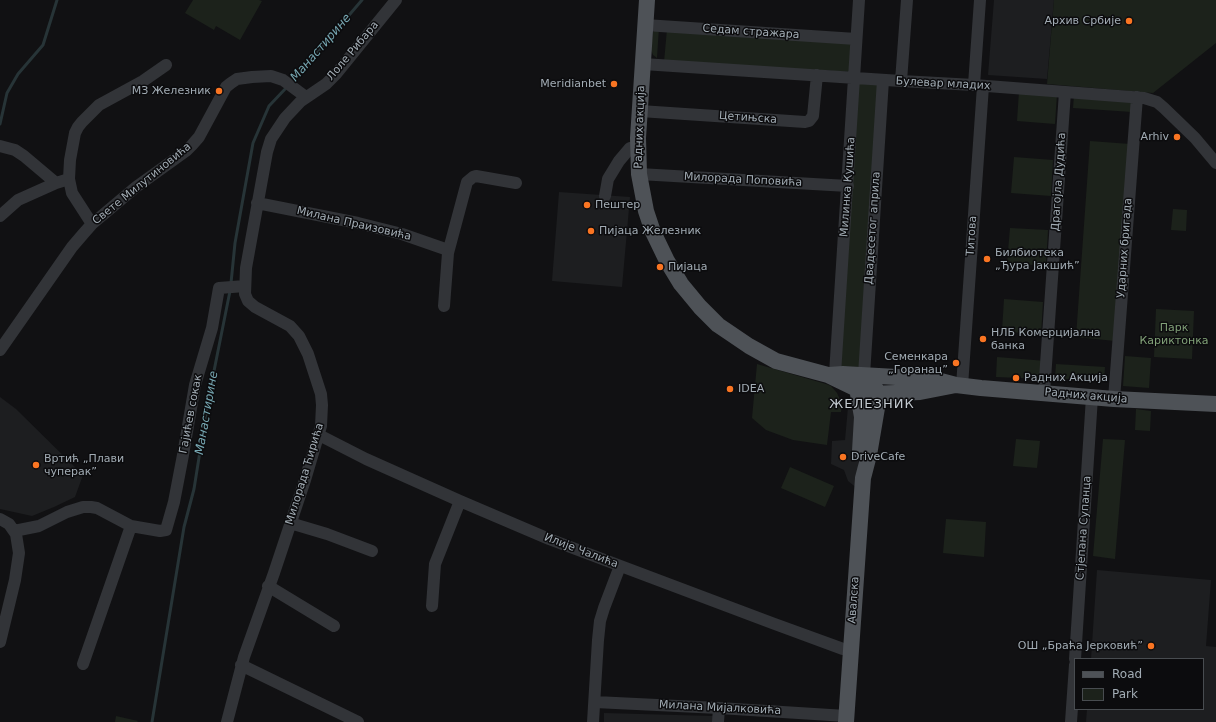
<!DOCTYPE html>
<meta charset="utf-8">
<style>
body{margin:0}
#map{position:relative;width:1216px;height:722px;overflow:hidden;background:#111113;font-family:"DejaVu Sans",sans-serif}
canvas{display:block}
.legend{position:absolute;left:1074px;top:658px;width:130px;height:52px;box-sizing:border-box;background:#0c0c0e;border:1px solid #484c50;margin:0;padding:5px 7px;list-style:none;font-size:12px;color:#a2acb4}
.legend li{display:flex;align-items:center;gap:8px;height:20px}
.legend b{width:20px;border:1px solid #484c50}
</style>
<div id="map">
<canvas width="1216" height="722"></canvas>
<ul class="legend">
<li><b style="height:5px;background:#4e5257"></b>Road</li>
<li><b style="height:11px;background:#1c221b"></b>Park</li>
</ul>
</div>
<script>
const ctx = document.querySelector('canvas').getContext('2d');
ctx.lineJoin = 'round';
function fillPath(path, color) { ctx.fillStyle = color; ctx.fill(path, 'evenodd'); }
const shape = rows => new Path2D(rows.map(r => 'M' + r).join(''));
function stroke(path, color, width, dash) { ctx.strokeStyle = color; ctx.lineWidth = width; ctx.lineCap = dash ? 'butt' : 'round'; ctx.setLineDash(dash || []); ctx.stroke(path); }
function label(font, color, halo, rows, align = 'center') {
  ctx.font = font + ' "DejaVu Sans",sans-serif'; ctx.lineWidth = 3; ctx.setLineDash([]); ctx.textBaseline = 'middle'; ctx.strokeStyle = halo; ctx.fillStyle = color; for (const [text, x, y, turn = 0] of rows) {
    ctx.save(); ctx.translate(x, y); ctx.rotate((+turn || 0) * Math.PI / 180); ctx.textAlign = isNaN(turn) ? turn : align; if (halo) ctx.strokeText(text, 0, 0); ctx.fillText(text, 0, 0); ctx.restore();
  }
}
const built = shape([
 [994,0,1054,0,1047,79,988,75],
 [559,192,630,197,622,287,552,281],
 [0,397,16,409,83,475,75,497,54,507,32,516,0,509],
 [848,407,857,408,859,447,858,489,848,481,844,470,831,464,832,441,845,440],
 [1097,570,1211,580,1206,646,1216,647,1216,722,1086,722,1087,709,1203,709,1203,659,1091,659],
 [604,713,713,716,713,722,604,722]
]);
const green = shape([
 [193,0,259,0,262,1,240,40,216,26,214,30,185,13],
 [1054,0,1216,0,1216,43,1153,93,1047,84],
 [659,27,657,58,653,55,651,50,653,32],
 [667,29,854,41,852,72,664,62],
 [857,83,879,85,861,367,838,366],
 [1019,91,1057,94,1055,124,1017,121],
 [1074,95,1133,99,1132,112,1073,108],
 [1090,141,1130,144,1115,341,1076,337],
 [1014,157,1053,160,1051,196,1011,193],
 [1173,209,1187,210,1186,231,1171,230],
 [1010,228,1048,230,1046,266,1007,263],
 [1004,299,1043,302,1041,335,1002,331],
 [1156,309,1194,311,1192,359,1154,357],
 [1125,356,1151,358,1149,388,1123,386],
 [997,357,1046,361,1045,379,996,377],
 [757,364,826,384,831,386,837,393,842,404,841,412,831,412,827,445,793,440,766,430,752,418],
 [1056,364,1105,367,1104,382,1055,378],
 [1136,409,1151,411,1150,431,1135,430],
 [1016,439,1040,441,1037,468,1013,466],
 [1103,439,1125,440,1115,559,1093,556],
 [790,467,834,486,825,507,781,488],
 [946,519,986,522,984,557,943,553],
 [116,716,138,721,137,722,115,722]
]);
const stream = shape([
 [291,83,362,0],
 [0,124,7,93,18,74,43,45,57,0],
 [231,283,235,243,253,143,269,106,287,87],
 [152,722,184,527,194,489,208,401,230,291]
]);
const minor = shape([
 [645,25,856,39],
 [643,64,901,81,974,85,1144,98,1157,102,1164,108,1195,138,1216,163],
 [901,81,907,0],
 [974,85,980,0],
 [640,111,805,122,809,121,813,116,817,75],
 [0,146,15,150,24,156,56,183],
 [639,174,848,186],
 [605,196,608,179,619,161,630,148,638,146],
 [257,203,358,223,402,234,448,250],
 [0,216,18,200,56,183,69,179],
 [92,224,72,193,69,179,70,160,75,133,78,127,82,122,99,105,143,81,166,65],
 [444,306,448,253,467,182,473,177,476,176,516,183],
 [0,350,72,247,84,233,92,224,136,187,186,151,192,145,199,137,226,87,231,83,237,79,252,77,271,76,283,80,306,97],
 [835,374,859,0],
 [864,375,883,80],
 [962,386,983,86],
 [1044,393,1065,92],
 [1114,399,1137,97],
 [319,435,366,459,460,501,549,539,772,623,843,649,850,651],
 [0,519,9,524,16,534,19,553,15,580,0,642],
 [290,523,327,534,372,551],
 [14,531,39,526,67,512,83,507,91,507,97,508,131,526,160,531,166,530,174,502,183,455,195,385,212,328,219,288,245,286],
 [268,586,334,626],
 [432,606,435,564,460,501],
 [1075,659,1092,397],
 [83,664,131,526],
 [241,665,358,722],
 [595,702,719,708,846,716],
 [227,722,244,657,274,573,305,480,321,426,322,405,321,394,308,354,299,336,290,326,255,307,248,301,245,294,246,268,267,152,271,139,285,118,301,101,326,84,336,74,396,0],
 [593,722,598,640,600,621,604,608,620,566],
 [718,722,719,708],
 [1071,722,1075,665]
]);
const major = shape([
 [647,0,638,138,639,174,646,211,653,232,667,261,681,284,700,307,718,325,749,346,776,361,828,375,859,390,871,394,920,392,956,385],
 [829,375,843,374,914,378,937,380,956,385,981,388,1114,399,1216,404],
 [860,451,862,417,858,394,861,381],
 [846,722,863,478,869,455,878,402,878,395,874,385]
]);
const markers = [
 [1129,21,4,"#fa7522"],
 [614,84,4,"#fa7522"],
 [219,91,4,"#fa7522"],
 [1177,137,4,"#fa7522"],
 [587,205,4,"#fa7522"],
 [591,231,4,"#fa7522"],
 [987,259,4,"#fa7522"],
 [660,267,4,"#fa7522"],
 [983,339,4,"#fa7522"],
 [956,363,4,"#fa7522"],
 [1016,378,4,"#fa7522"],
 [730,389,4,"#fa7522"],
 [843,457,4,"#fa7522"],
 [36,465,4,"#fa7522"],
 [1151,646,4,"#fa7522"]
];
const poiNames = [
 ["Архив Србије",1121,21,"right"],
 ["Meridianbet",606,84,"right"],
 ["МЗ Железник",211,91,"right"],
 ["Arhiv",1169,137,"right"],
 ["Пештер",595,205],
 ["Пијаца Железник",599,231],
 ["Билбиотека",995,253],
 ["„Ђура Јакшић”",995,266],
 ["Пијаца",668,267],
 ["НЛБ Комерцијална",991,333],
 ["банка",991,346],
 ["Семенкара",948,357,"right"],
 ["„Горанац”",948,370,"right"],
 ["Радних Акција",1024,378],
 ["IDEA",738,389],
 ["DriveCafe",851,457],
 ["Вртић „Плави",44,459],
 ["чуперак”",44,472],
 ["ОШ „Браћа Јерковић”",1143,646,"right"]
];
const streetNames = [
 ["Седам стражара",751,32,4],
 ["Лоле Рибара",353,51,-50],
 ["Булевар младих",943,84,3],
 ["Цетињска",748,118,4],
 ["Радних акција",640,127,-88],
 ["Милорада Поповића",743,180,3],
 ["Драгојла Дудића",1059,182,-86],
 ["Свете Милутиновића",142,184,-39],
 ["Милинка Кушића",848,187,-86],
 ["Милана Праизовића",354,224,13],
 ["Двадесетог априла",873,228,-86],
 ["Титова",972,236,-86],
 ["Ударних бригада",1125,248,-86],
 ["Радних акција",1086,396,5],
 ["Гајићев сокак",191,414,-79],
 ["Милорада Ћирића",305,474,-73],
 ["Стјепана Супанца",1084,528,-86],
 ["Илије Чалића",581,551,21],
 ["Авалска",854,600,-86],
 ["Милана Мијалковића",720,708,3]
];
const parkNames = [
 ["Парк",1174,328],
 ["Кариктонка",1174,341]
];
const waterNames = [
 ["Манастирине",321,48,-49],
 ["Манастирине",207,413,-80]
];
const quarterNames = [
 ["ЖЕЛЕЗНИК",872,405]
];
fillPath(built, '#1d1e20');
fillPath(green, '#1c221b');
stroke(stream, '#273437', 3);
stroke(minor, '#323438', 12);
stroke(major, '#4e5257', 16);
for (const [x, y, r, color] of markers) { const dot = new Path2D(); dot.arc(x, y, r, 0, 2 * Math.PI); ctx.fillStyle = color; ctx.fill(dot); stroke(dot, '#0c0c0e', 1.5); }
label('11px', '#a2acb4', '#0c0c0e', poiNames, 'left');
label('11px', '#a2acb4', '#0c0c0e', streetNames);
label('11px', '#80a077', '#0c0c0e', parkNames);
label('italic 12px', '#76a6b1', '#0c0c0e', waterNames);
ctx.letterSpacing = '1px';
label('13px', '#c3cad0', '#0c0c0e', quarterNames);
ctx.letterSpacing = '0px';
</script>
